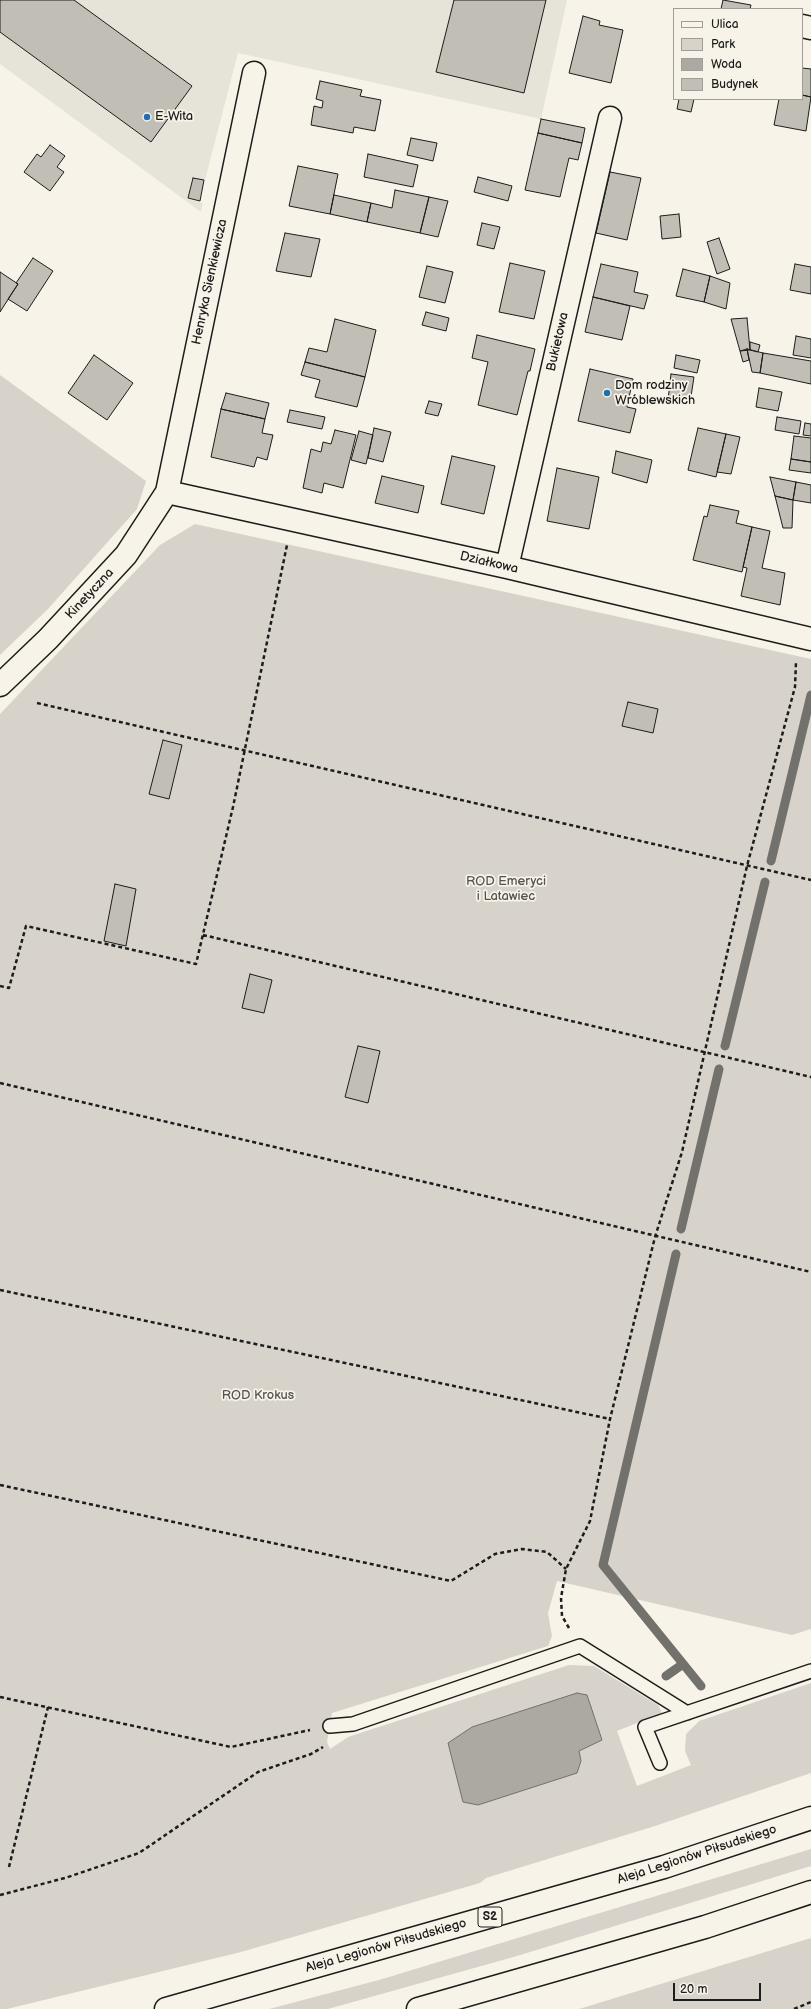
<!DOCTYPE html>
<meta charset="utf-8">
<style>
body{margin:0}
#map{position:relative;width:811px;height:2009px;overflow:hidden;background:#f7f3e8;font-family:"Balsamiq Sans",sans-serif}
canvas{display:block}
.legend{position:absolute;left:673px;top:8px;width:130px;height:92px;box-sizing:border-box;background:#f7f3e8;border:1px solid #9f9d96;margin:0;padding:5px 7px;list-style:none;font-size:12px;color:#1c1c1c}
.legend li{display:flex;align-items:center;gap:8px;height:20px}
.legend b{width:20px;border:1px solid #9f9d96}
.scale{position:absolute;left:673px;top:1983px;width:88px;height:18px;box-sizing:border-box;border:2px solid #1c1c1c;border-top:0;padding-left:5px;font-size:12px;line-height:14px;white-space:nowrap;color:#1c1c1c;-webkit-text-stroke:3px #f7f3e8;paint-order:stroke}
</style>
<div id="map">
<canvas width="811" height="2009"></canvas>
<ul class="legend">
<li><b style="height:5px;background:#f7f3e8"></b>Ulica</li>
<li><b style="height:11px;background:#d7d3cb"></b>Park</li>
<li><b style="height:11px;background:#aca9a2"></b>Woda</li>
<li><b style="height:11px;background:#c0beb5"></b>Budynek</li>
</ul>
<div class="scale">20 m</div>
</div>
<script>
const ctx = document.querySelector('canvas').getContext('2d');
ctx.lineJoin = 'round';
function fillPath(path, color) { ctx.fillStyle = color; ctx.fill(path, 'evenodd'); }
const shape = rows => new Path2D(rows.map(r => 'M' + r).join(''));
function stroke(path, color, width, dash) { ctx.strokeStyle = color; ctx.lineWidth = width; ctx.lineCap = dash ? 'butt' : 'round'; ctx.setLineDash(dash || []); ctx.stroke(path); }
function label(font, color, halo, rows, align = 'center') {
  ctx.font = font + ' "Balsamiq Sans",sans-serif'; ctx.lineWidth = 3.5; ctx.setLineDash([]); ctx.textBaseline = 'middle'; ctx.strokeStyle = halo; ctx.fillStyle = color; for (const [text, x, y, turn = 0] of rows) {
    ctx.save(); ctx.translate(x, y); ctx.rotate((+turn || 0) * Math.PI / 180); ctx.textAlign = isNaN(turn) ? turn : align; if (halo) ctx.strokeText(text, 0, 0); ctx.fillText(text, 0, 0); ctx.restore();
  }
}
const built = shape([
 [0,0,567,0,541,119,238,53,205,180,192,178,188,199,203,203,201,212,0,64]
]);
const green = shape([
 [0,375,146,481,137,509,48,609,0,655],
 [195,524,811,659,811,1629,792,1635,557,1581,548,1613,552,1636,548,1646,332,1713,327,1742,330,1749,348,1737,569,1665,594,1666,658,1705,662,1713,617,1731,637,1786,691,1765,685,1751,686,1734,699,1721,811,1683,811,1773,655,1826,486,1878,480,1883,241,1952,7,2009,0,2009,0,714,160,545],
 [811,1849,811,1866,517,1956,328,2009,269,2009,379,1980],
 [811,1938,811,2009,579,2009]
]);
const water = shape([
 [577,1693,587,1695,602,1740,579,1751,581,1761,577,1773,478,1805,463,1802,448,1743,472,1727,577,1693]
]);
const stream = shape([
 [771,861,811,695],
 [725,1046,765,882],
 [681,1229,719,1069],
 [676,1254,603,1565,701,1686],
 [666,1676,683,1664]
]);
const building = shape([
 [0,0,74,0,192,86,151,142,0,32,0,0],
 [454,0,546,0,524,93,436,72,454,0],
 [723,0,751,5,750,9,721,9,723,0],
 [583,16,600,21,599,25,623,30,611,83,569,73,583,16],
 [802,68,811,69,811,97,802,95,802,68],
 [320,81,362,90,360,96,381,100,375,131,354,127,353,133,311,125,314,106,322,108,323,101,316,99,320,81],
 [802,95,811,97,806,131,774,125,779,99,802,99,802,95],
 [679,99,694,99,691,112,677,109,679,99],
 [541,119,585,128,582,143,538,133,541,119],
 [538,133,582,143,578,160,569,158,560,197,525,190,538,133],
 [411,138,437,143,433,161,407,155,411,138],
 [50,145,65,156,57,167,64,172,50,191,24,172,37,154,41,157,50,145],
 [368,154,418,165,413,187,364,177,368,154],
 [298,166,338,174,330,214,289,206,298,166],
 [610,172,641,178,627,240,596,233,610,172],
 [478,177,512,186,508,201,474,192,478,177],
 [193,178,204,180,200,201,188,198,193,178],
 [395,190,429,197,420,233,367,222,371,203,392,208,395,190],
 [334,195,371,203,367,222,330,214,334,195],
 [429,197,448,201,438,237,420,233,429,197],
 [679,214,681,237,662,239,660,216,679,214],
 [482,223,500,227,494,249,477,245,482,223],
 [285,233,320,239,311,277,276,271,285,233],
 [719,238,730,269,717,274,707,242,719,238],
 [33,258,53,271,27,311,8,299,18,284,16,283,33,258],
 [510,263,545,271,534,319,499,312,510,263],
 [601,264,638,272,634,292,648,295,644,309,593,297,601,264],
 [795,264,811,267,811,294,790,290,795,264],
 [427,266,453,272,445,303,419,297,427,266],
 [683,269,710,276,704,302,676,296,683,269],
 [0,272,18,284,0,312,0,272],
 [710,276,730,283,726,309,704,302,710,276],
 [593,297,630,306,622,340,585,332,593,297],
 [426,312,449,318,446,331,422,325,426,312],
 [747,318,750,350,740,351,731,319,747,318],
 [335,319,376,330,365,377,305,362,309,348,327,352,335,319],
 [477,335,535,349,530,371,528,371,517,415,478,405,488,362,472,358,477,335],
 [796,336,811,339,811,358,793,355,796,336],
 [750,342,760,345,758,352,750,350,750,342],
 [747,349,749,360,743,362,740,351,747,349],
 [747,349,763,353,760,373,752,372,747,349],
 [763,353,811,361,811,384,760,373,763,353],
 [94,355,133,383,107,420,68,393,94,355],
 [676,355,700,360,697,373,674,368,676,355],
 [305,362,365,377,357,407,315,397,320,380,301,375,305,362],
 [590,369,633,379,627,407,636,409,630,433,578,421,590,369],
 [671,374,694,377,690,403,668,400,671,374],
 [759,388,782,392,778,411,756,407,759,388],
 [226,393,269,403,265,419,221,409,226,393],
 [429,401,442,404,438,416,425,413,429,401],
 [221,409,265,419,262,433,273,435,267,460,257,457,254,467,211,457,221,409],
 [290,410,325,417,322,429,287,422,290,410],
 [777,417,801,421,799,434,775,430,777,417],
 [805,423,811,424,811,436,803,435,805,423],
 [374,428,391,432,383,462,368,458,374,428],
 [698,428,726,434,716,477,688,470,698,428],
 [335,430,356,435,343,488,324,483,322,493,303,488,311,449,321,452,323,442,331,444,335,430],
 [359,431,373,435,366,464,351,460,359,431],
 [726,434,740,437,731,474,717,472,726,434],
 [794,436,811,438,811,462,791,459,794,436],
 [616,451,652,460,647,483,612,473,616,451],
 [452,456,495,466,484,514,441,504,452,456],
 [791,459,811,462,811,473,789,470,791,459],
 [557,468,599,477,589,529,547,521,557,468],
 [382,476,424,486,418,513,375,503,382,476],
 [770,477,796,482,793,500,775,496,770,477],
 [796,482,811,485,811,503,793,500,796,482],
 [775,496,793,500,792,528,783,528,775,496],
 [710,505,739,511,736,523,752,527,742,572,693,560,704,516,707,517,710,505],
 [752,527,770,531,762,568,785,573,780,605,741,596,747,568,743,567,752,527],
 [628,702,658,709,653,733,622,726,628,702],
 [163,740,182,745,169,799,149,794,163,740],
 [115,884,136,889,126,946,104,941,115,884],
 [250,974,272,980,264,1013,242,1008,250,974],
 [358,1046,380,1051,368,1103,345,1097,358,1046]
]);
const path = shape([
 [37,703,811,880],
 [203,935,811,1077],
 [0,986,9,988,26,926,196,964,233,807,287,545],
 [0,1083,811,1272],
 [0,1290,610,1419],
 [0,1485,451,1581,495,1554,522,1549,547,1552,566,1569],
 [569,1628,562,1616,561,1598,566,1569,590,1521,610,1419,655,1237,682,1152,747,866,795,687,796,662],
 [0,1697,231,1747,310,1730],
 [9,1867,48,1707],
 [0,1895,65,1878,139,1853,258,1772,311,1754,323,1747],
 [794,2009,811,2002]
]);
const service = shape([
 [330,1726,353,1724,580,1646,687,1713],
 [660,1763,645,1727,811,1671]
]);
const minor = shape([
 [802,26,811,28],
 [167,492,507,567,811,639],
 [507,567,610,118],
 [0,685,48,639,126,555,167,492,254,73]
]);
const motorway = shape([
 [166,2009,664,1867,811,1818],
 [418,2009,705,1927,811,1892]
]);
const markers = [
 [147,117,4,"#1f6fb2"],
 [607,393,4,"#1f6fb2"]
];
const shields = [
 [490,1917,24]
];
const shieldNames = [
 ["S2",490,1917]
];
const poiNames = [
 ["E-Wita",155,117],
 ["Dom rodziny",615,386],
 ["Wróblewskich",615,401]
];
const streetNames = [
 ["Henryka Sienkiewicza",210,282,-78],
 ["Bukietowa",558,342,-77],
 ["Działkowa",489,563,13],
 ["Kinetyczna",90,594,-47],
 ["Aleja Legionów Piłsudskiego",697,1855,-18],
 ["Aleja Legionów Piłsudskiego",386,1946,-16]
];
const parkNames = [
 ["ROD Emeryci",506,882],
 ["i Latawiec",506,897],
 ["ROD Krokus",258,1396]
];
fillPath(built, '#e6e3d9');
fillPath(green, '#d7d3cb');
fillPath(water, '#aca9a2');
stroke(water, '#72716c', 1);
stroke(stream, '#72716c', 9);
fillPath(building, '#c0beb5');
stroke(building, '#1c1c1c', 1);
stroke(service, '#1c1c1c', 16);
stroke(minor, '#1c1c1c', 25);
stroke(motorway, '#1c1c1c', 25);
stroke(path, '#1c1c1c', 2.5, [4, 3]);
stroke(service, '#f7f3e8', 13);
stroke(minor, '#f7f3e8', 22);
stroke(motorway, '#f7f3e8', 22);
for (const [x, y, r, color] of markers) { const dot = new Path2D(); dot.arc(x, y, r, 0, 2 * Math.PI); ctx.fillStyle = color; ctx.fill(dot); stroke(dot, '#f7f3e8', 1.5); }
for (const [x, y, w] of shields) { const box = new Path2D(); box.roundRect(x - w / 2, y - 10, w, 20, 3); ctx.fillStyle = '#f7f3e8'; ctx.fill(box); stroke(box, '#1c1c1c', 1); }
label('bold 12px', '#1c1c1c', null, shieldNames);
label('13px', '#1c1c1c', '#f7f3e8', poiNames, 'left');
label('13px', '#1c1c1c', '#f7f3e8', streetNames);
label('13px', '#545351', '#f7f3e8', parkNames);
</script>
